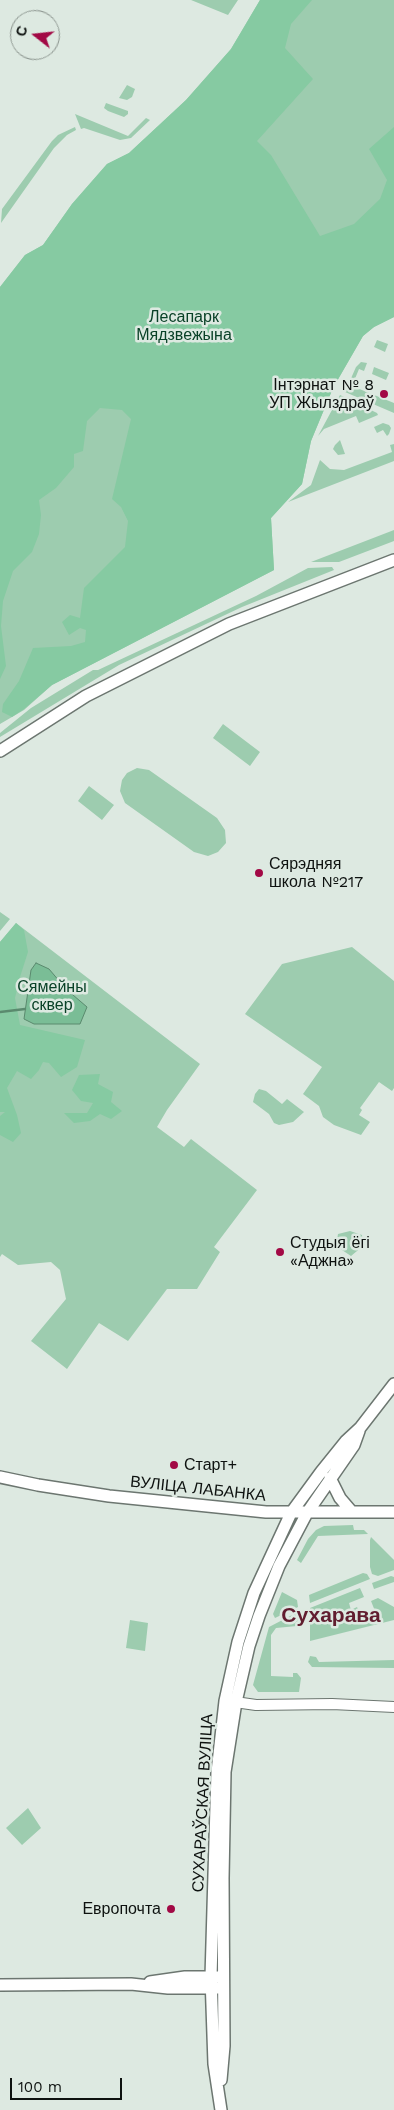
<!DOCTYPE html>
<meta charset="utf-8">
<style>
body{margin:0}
#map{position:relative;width:394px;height:2110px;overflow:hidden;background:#dde9e1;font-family:"Work Sans",sans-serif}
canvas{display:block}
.north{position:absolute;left:10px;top:10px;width:50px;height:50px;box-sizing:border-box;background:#dde9e1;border:1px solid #8a938d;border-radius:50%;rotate:286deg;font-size:14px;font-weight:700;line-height:20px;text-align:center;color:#0e1210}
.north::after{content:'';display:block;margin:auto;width:18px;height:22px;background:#a20945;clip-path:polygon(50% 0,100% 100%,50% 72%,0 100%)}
.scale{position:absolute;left:10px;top:2078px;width:112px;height:22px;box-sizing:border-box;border:2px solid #0e1210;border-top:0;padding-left:6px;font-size:15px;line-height:18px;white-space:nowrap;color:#0e1210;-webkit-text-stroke:4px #dde9e1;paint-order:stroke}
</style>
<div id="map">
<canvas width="394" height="2110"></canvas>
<div class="north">С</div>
<div class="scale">100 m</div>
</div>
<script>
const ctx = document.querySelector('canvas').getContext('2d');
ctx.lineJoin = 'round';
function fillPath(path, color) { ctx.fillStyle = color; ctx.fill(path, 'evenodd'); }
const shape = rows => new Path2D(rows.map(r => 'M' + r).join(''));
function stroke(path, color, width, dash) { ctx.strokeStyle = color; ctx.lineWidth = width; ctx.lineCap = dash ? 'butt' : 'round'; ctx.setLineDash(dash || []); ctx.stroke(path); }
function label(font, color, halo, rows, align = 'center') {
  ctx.font = font + ' "Work Sans",sans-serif'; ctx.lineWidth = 5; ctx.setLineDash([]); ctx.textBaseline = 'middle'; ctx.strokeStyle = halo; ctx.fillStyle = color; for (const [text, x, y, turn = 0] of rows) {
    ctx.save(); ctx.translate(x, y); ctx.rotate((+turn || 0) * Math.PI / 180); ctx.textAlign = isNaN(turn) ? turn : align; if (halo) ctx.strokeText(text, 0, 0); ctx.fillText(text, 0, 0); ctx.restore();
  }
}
const green = shape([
 [191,0,238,0,228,15],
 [260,0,394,0,394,317,374,327,363,336,333,388,311,441,302,484,271,518,274,570,52,685,24,710,0,724,0,435,16,421,0,287,25,255,43,245,72,204,107,164,129,153,186,100,231,49],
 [127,85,135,89,132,97,127,100,119,98],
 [106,103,128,111,128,114,124,117,108,111,104,108],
 [75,114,128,136,146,118,150,120,131,138,120,140,84,128,81,129],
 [75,127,76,130,67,135,54,148,1,223,2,209,52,141,58,135],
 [377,340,388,344,385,352,374,347],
 [361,362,367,363,364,371,359,369,352,386,394,403,394,413,345,392,356,367],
 [374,367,389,373,386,380,372,374],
 [340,395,377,413,378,415,359,423,356,416,324,429,318,436],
 [383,423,389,425,391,428,389,434,387,436,383,430,377,433,374,427],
 [340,440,345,454,338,455,333,449,335,445],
 [394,444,394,461,288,502,311,485,320,460,330,469,344,470,392,452,390,445],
 [394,530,394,541,339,562,311,562],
 [332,567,334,570,242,607,119,665,0,737,0,733,31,708,93,670,98,670,256,596,308,568],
 [223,724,260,752,250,766,213,738],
 [137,768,149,770,217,818,225,830,226,843,218,852,208,856,194,852,125,803,120,791,122,780,127,773],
 [89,786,114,805,102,820,78,801],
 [0,912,10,919,0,931],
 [16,923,200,1064,167,1110,157,1127,184,1147,191,1139,257,1190,214,1247,220,1252,197,1289,167,1289,128,1341,99,1323,67,1369,31,1341,66,1299,60,1270,51,1262,18,1265,2,1254,0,1257,0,942],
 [352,947,394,981,394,1088,392,1091,379,1082,360,1108,362,1110,359,1115,370,1122,361,1135,334,1125,323,1117,319,1106,303,1094,322,1067,245,1014,282,964],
 [259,1089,266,1091,282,1104,287,1099,304,1112,293,1122,279,1125,274,1123,269,1114,253,1102,255,1094],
 [350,1231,362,1235,363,1246,351,1256,336,1246,338,1234],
 [353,1525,354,1530,364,1530,368,1534,318,1536,301,1563,297,1560,308,1539,316,1530,324,1526],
 [371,1537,394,1560,394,1570,378,1576,372,1574,370,1567,370,1540],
 [363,1573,367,1574,370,1579,310,1603,309,1595],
 [391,1576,394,1577,394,1582,374,1589,372,1583],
 [360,1588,364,1597,349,1603,351,1610,357,1607,362,1617,375,1611,371,1601,378,1598,394,1607,394,1620,310,1641,310,1608],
 [282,1592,297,1600,298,1607,275,1618,273,1614],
 [296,1613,298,1614,297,1626,276,1628,271,1635,271,1676,293,1677,293,1673,297,1673,301,1678,299,1692,258,1692,253,1685,269,1627],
 [130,1620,148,1623,145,1651,126,1648],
 [310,1656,316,1657,319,1662,394,1660,394,1668,312,1667,308,1662],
 [28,1808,41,1828,22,1845,6,1828]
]);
const forest = shape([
 [260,0,312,0,291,24,285,48,313,79,257,141,271,155,320,236,354,224,380,199,387,180,369,149,394,127,394,317,374,327,363,336,333,388,311,441,302,484,271,518,274,570,52,685,24,709,12,717,2,712,3,704,19,681,33,648,71,646,85,642,86,630,80,628,69,635,62,622,70,615,80,618,84,588,125,547,128,521,121,507,112,499,131,419,122,410,100,408,87,421,83,451,74,454,74,467,56,488,39,500,41,515,39,534,32,552,13,571,3,601,1,626,6,666,0,679,0,287,25,255,43,245,72,204,107,164,129,153,186,100,231,49],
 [16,923,24,930,28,952,20,977,15,998,20,1025,85,1040,77,1067,61,1077,49,1063,43,1062,39,1070,31,1079,17,1071,7,1088,17,1115,21,1133,13,1142,0,1135,0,1116,5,1112,0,1112,0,942],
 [100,1074,98,1084,113,1092,111,1102,122,1111,111,1119,100,1114,90,1121,74,1123,64,1113,87,1113,93,1103,81,1101,72,1090,79,1075]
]);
const water = shape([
 [36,963,49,969,66,989,87,1007,80,1024,34,1024,24,1019,31,970,36,963]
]);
const stream = shape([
 [0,1012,25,1009]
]);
const tertiary = shape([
 [228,1701,256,1705,332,1704,394,1707]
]);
const secondary = shape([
 [0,751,86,696,229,624,394,560],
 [0,1477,38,1485,109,1496,266,1512,394,1512],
 [330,1478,340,1498,352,1512],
 [150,1982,185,1977,219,1977],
 [0,1985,131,1984,168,1988,217,1988],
 [221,2080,224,2046,223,1878,225,1772,236,1702,249,1646,259,1616,279,1566,307,1513,354,1445,359,1431],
 [221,2110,214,2064,211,1977,217,1772,225,1701,238,1642,254,1593,291,1513,321,1472,346,1441,360,1428,394,1384]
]);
const markers = [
 [384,394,5,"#a20945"],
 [259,873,5,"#a20945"],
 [280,1252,5,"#a20945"],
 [174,1465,5,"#a20945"],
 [171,1909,5,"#a20945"]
];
const parkNames = [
 ["Лесапарк",184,317],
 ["Мядзвежына",184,335],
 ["Сямейны",52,987],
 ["сквер",52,1005]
];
const poiNames = [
 ["Інтэрнат № 8",374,385,"right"],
 ["УП Жылздраў",374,403,"right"],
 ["Сярэдняя",269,864],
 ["школа №217",269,882],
 ["Студыя ёгі",290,1243],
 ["«Аджна»",290,1261],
 ["Старт+",184,1465],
 ["Европочта",161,1909,"right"]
];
const streetNames = [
 ["ВУЛІЦА ЛАБАНКА",198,1489,6],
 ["СУХАРАЎСКАЯ ВУЛІЦА",203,1803,-87]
];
const districtNames = [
 ["Сухарава",331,1616]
];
fillPath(green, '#9dccaf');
fillPath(forest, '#86caa2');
fillPath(water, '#7abd96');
stroke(water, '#5a8a6e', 1);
stroke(stream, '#5a8a6e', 2.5);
stroke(tertiary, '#6c7670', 12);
stroke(secondary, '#6c7670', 14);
stroke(tertiary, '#fff', 10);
stroke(secondary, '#fff', 11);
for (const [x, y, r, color] of markers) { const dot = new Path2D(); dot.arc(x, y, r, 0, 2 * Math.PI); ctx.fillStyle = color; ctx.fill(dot); stroke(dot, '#dde9e1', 2); }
label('16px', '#094127', '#dde9e1', parkNames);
label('16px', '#0e1210', '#dde9e1', poiNames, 'left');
label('16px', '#0e1210', '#dde9e1', streetNames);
label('bold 21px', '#611d2f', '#dde9e1', districtNames);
</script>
